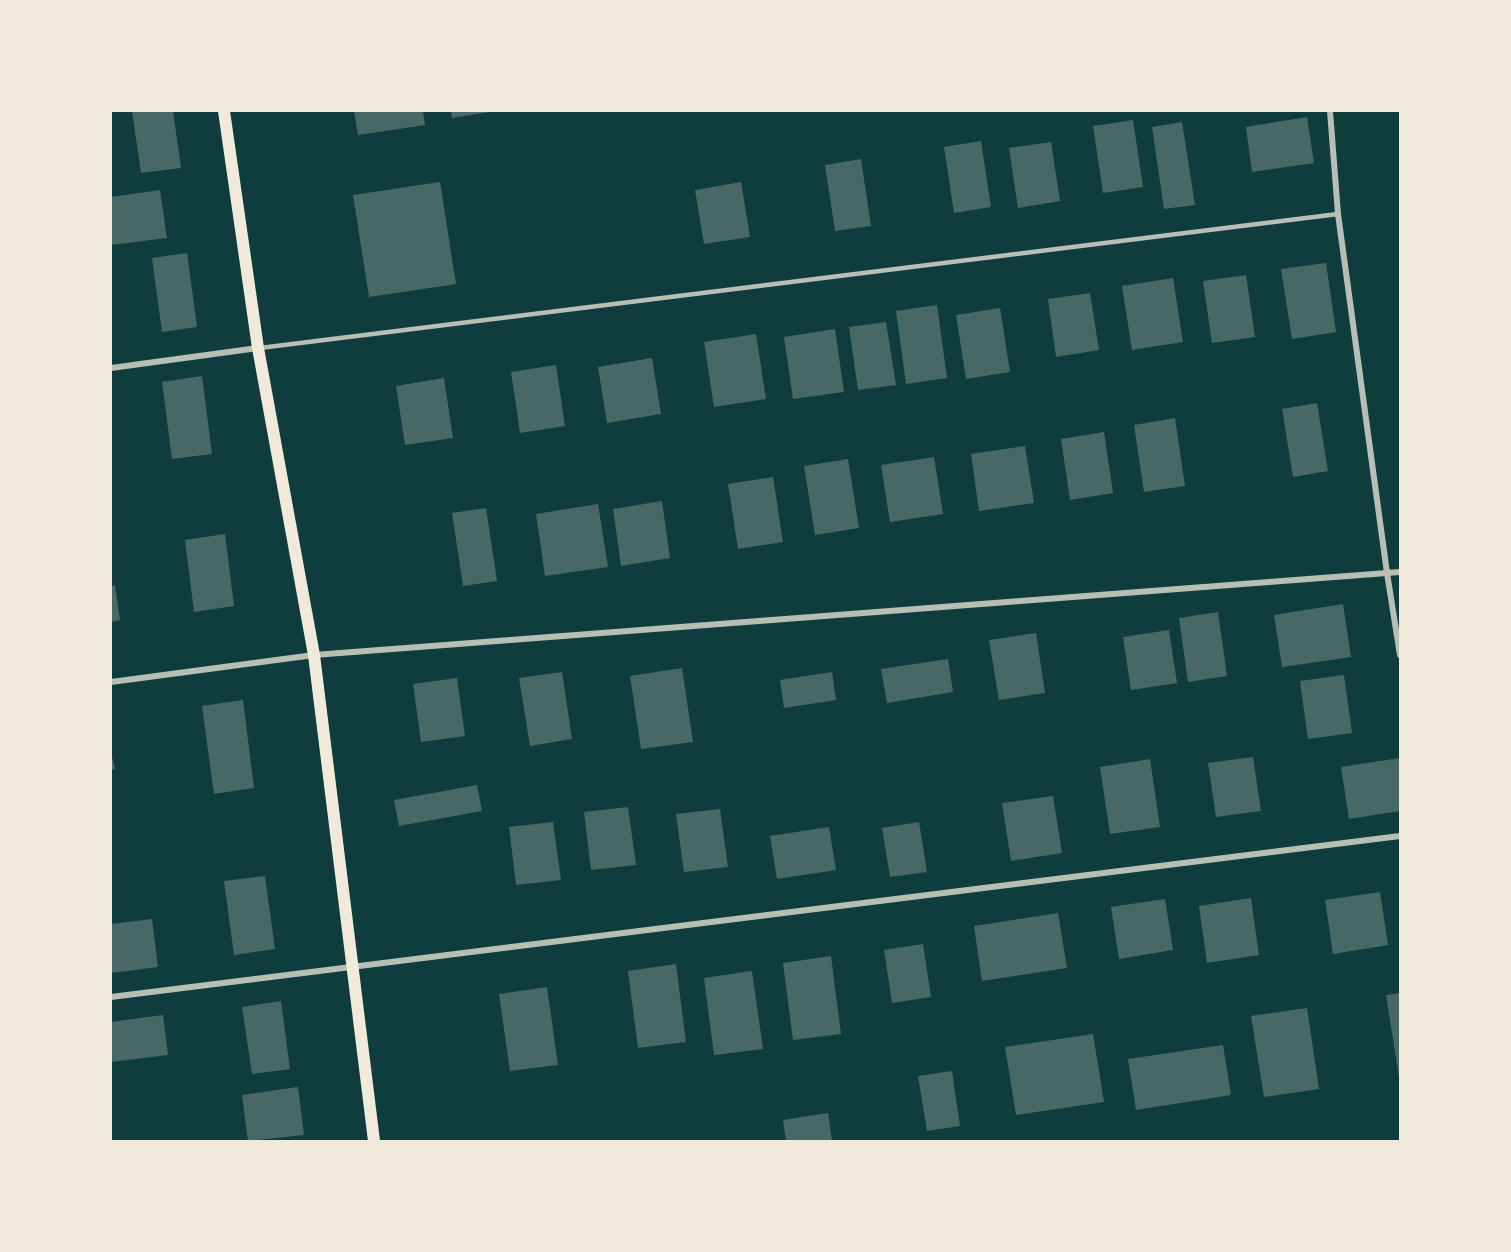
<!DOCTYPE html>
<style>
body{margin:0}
#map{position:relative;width:1511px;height:1252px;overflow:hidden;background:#0f3d3e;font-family:"Exo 2",sans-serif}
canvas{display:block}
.frame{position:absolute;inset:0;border:112px solid #f1e9da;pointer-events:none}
</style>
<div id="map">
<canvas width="1511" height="1252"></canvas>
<div class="frame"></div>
</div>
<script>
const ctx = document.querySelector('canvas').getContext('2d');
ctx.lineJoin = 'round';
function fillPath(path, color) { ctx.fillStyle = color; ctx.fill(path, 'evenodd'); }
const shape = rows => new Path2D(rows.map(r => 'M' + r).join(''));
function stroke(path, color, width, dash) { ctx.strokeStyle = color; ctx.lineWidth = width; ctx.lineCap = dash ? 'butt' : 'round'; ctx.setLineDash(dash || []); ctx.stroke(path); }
const building = shape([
 [132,111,173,111,181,168,141,173],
 [354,111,423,111,425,125,358,135],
 [451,111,490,111,490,112,452,118],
 [1307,117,1314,163,1252,172,1246,127],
 [1133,120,1143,187,1103,193,1093,126],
 [1182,122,1195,205,1164,209,1152,127],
 [981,141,991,207,954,213,944,147],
 [1051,142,1060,201,1018,208,1009,148],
 [861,159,871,226,835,231,825,165],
 [440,182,456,284,369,297,353,195],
 [741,182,750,237,704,244,695,190],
 [160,190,167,238,111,245,111,197],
 [187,253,197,327,162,332,152,258],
 [1326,263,1336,332,1292,339,1281,269],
 [1246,275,1255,337,1212,343,1203,281],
 [1173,278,1183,342,1132,350,1122,286],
 [1090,293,1099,350,1056,357,1048,299],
 [937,305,947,378,906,384,896,311],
 [1000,308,1010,372,966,379,956,315],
 [886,322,896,385,858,390,849,327],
 [835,329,844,392,793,399,784,337],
 [756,334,766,399,714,407,704,342],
 [652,358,661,414,607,423,598,367],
 [556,365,565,426,520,433,511,372],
 [202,376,212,454,172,459,162,382],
 [444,378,453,438,405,445,396,386],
 [1317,403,1328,471,1293,477,1282,409],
 [1175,418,1185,486,1144,492,1134,425],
 [1104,432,1113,493,1070,500,1061,439],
 [1025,446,1034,503,979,511,971,454],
 [934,457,943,514,890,522,881,465],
 [848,459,859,528,815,535,804,466],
 [773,477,783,542,738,549,728,484],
 [662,501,670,558,621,566,613,509],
 [598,504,608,567,545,576,536,514],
 [486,508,497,581,463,586,452,513],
 [225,534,234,606,194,612,185,540],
 [115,585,120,620,111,622,111,586],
 [1343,604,1351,657,1282,667,1274,615],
 [1218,612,1227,676,1188,682,1179,618],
 [1169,630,1177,683,1131,690,1123,637],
 [1036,633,1045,693,999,700,989,640],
 [948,659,953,692,887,703,881,669],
 [682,668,693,742,641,749,630,676],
 [562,672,572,739,530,746,519,678],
 [832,672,836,700,784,708,780,680],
 [1344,675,1352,733,1308,739,1300,681],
 [457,678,465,736,421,742,413,684],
 [243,700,254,788,214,794,202,706],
 [111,752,115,769,111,770],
 [1253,757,1261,811,1216,817,1208,763],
 [1400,758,1400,811,1349,819,1341,767],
 [1150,759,1160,827,1110,834,1100,767],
 [477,785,482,811,399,826,394,800],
 [1053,796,1062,853,1011,861,1002,803],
 [628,807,636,865,591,870,584,812],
 [720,809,728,867,684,872,676,814],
 [553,822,561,880,516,885,509,827],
 [919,822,927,872,890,877,882,828],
 [829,827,836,870,777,879,770,836],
 [265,876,275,949,234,955,224,881],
 [1380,892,1388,945,1333,954,1325,900],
 [1251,898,1259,955,1207,963,1199,906],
 [1165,899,1173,950,1119,959,1111,907],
 [1058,913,1067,968,982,981,974,926],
 [152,919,158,967,111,973,111,924],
 [923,944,931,997,892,1003,884,950],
 [831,956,841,1034,793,1040,783,963],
 [676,964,686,1042,638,1048,628,971],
 [752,971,763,1049,714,1055,704,978],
 [547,987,558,1065,510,1071,499,994],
 [1400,993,1400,1076,1399,1077,1386,995],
 [281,1001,290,1069,252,1074,242,1007],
 [1307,1008,1319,1089,1264,1097,1251,1016],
 [163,1015,168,1055,111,1062,111,1022],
 [1093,1034,1104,1102,1016,1115,1005,1047],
 [1223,1045,1231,1095,1136,1110,1128,1059],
 [952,1071,960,1126,927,1131,918,1076],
 [298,1087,304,1135,248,1141,242,1095],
 [828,1113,832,1141,786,1141,783,1120]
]);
const service = shape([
 [260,348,1338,214]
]);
const minor = shape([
 [1330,111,1338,214,1387,573,1400,655],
 [111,368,258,348],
 [111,682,314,655,1400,572],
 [111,997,1400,836]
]);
const secondary = shape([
 [224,111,258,348,314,655,374,1141]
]);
fillPath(building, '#486865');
stroke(service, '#b8beb3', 4.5);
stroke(minor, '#b8beb3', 6);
stroke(secondary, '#f1e9da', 12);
</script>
